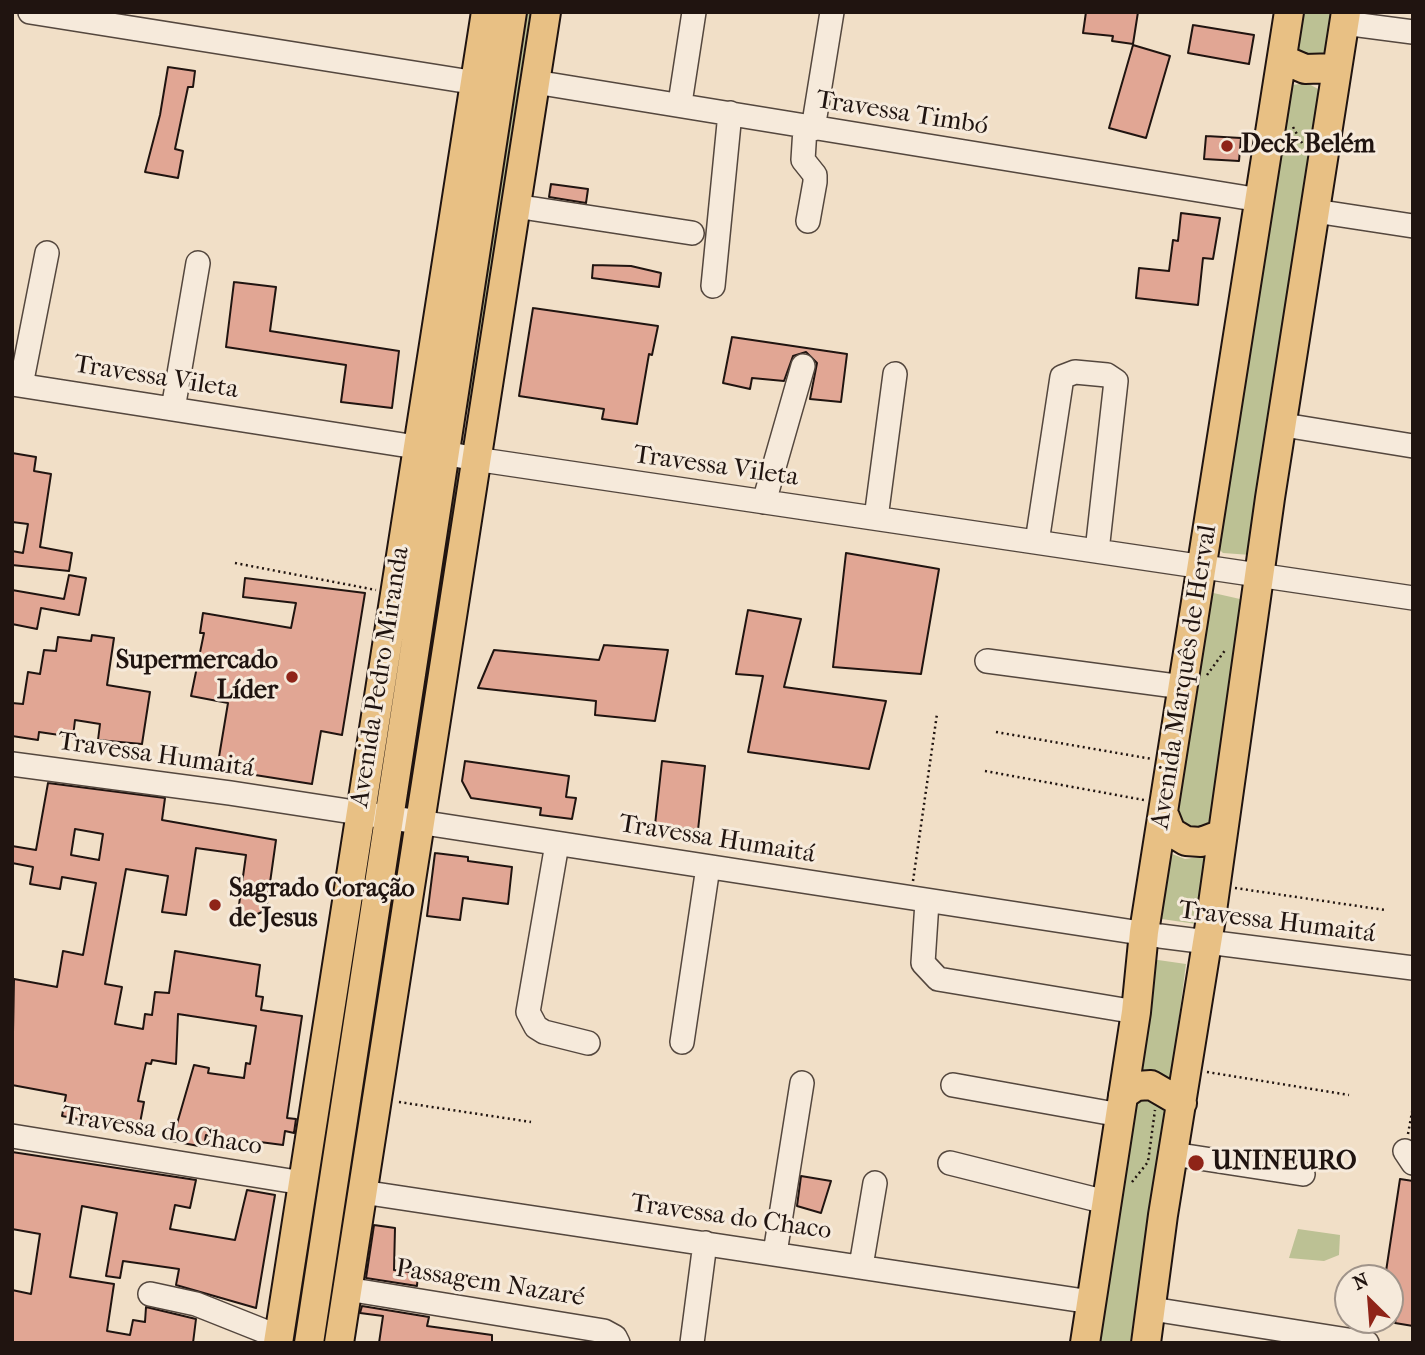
<!DOCTYPE html>
<meta charset="utf-8">
<style>
body{margin:0}
#map{position:relative;width:1425px;height:1355px;overflow:hidden;background:#f1dfc7;font-family:"IM FELL French Canon",serif}
canvas{display:block}
.frame{position:absolute;inset:0;border:14px solid #201410;pointer-events:none}
.north{position:absolute;left:1334px;top:1264px;width:70px;height:70px;box-sizing:border-box;background:#f6eadb;border:2px solid #a0948a;border-radius:50%;rotate:335deg;font-size:19px;font-weight:700;line-height:28px;text-align:center;color:#201410}
.north::after{content:'';display:block;margin:auto;width:24px;height:32px;background:#8f2418;clip-path:polygon(50% 0,100% 100%,50% 72%,0 100%)}
</style>
<div id="map">
<canvas width="1425" height="1355"></canvas>
<div class="frame"></div>
<div class="north">N</div>
</div>
<script>
const ctx = document.querySelector('canvas').getContext('2d');
ctx.lineJoin = 'round';
function fillPath(path, color) { ctx.fillStyle = color; ctx.fill(path, 'evenodd'); }
const shape = rows => new Path2D(rows.map(r => 'M' + r).join(''));
function stroke(path, color, width, dash) { ctx.strokeStyle = color; ctx.lineWidth = width; ctx.lineCap = dash ? 'butt' : 'round'; ctx.setLineDash(dash || []); ctx.stroke(path); }
function label(font, color, halo, rows, align = 'center') {
  ctx.font = font + ' "IM FELL French Canon",serif'; ctx.lineWidth = 6; ctx.setLineDash([]); ctx.textBaseline = 'middle'; ctx.strokeStyle = halo; ctx.fillStyle = color; for (const [text, x, y, turn = 0] of rows) {
    ctx.save(); ctx.translate(x, y); ctx.rotate((+turn || 0) * Math.PI / 180); ctx.textAlign = isNaN(turn) ? turn : align; if (halo) ctx.strokeText(text, 0, 0); ctx.fillText(text, 0, 0); ctx.restore();
  }
}
const green = shape([
 [518,12,536,12,475,410,458,407],
 [1296,12,1334,12,1324,57,1290,52],
 [1307,83,1320,90,1251,555,1223,553,1214,544,1285,86],
 [450,460,465,464,415,777,402,776],
 [1209,592,1240,599,1244,604,1213,820,1204,830,1187,832,1173,818],
 [393,839,407,841,396,914,346,1200,326,1343,312,1343],
 [1167,852,1185,859,1206,856,1196,924,1155,918],
 [1151,959,1186,964,1171,1079,1153,1072,1132,1075],
 [1149,1095,1166,1104,1130,1343,1093,1343,1130,1100],
 [1298,1229,1340,1235,1339,1255,1324,1261,1289,1258]
]);
const building = shape([
 [1086,12,1138,12,1133,44,1112,41,1113,36,1083,33,1086,12],
 [1193,25,1254,35,1249,64,1188,53,1193,25],
 [1133,45,1170,56,1146,138,1109,128,1133,45],
 [168,67,195,71,193,87,188,87,175,149,183,151,178,178,145,172,160,115,168,67],
 [1206,136,1241,138,1239,161,1204,159,1206,136],
 [551,184,588,189,586,203,549,197,551,184],
 [1181,213,1220,218,1213,259,1203,258,1198,305,1136,298,1139,268,1169,271,1173,240,1178,241,1181,213],
 [593,265,631,266,661,273,659,287,592,278,593,265],
 [234,282,276,287,270,331,399,351,392,408,341,402,346,365,226,347,234,282],
 [533,308,658,326,652,355,649,354,637,424,602,419,604,409,519,396,533,308],
 [732,337,847,354,841,402,810,399,817,363,806,352,793,356,784,381,752,378,750,389,723,383,732,337],
 [12,453,36,457,34,471,51,474,40,547,72,553,69,571,12,565,12,551,23,553,28,524,12,522,12,453],
 [846,553,939,569,921,674,833,667,846,553],
 [69,575,86,578,79,615,41,608,37,629,12,624,12,590,64,599,69,575],
 [245,578,365,593,342,735,321,731,312,784,217,769,228,703,191,696,204,633,200,633,203,613,291,628,296,603,243,597,245,578],
 [748,610,801,619,784,687,886,701,869,769,748,752,763,676,736,674,748,610],
 [92,635,114,638,107,685,150,692,142,744,98,740,100,724,75,720,73,737,39,732,38,740,12,736,12,703,23,704,28,672,40,674,44,650,56,651,58,637,91,641,92,635],
 [604,645,668,650,655,721,595,715,596,701,478,688,494,650,599,660,604,645],
 [465,761,569,776,566,797,576,798,572,819,540,815,541,808,471,798,462,781,465,761],
 [662,761,705,766,698,830,655,825,662,761],
 [48,783,165,798,162,820,276,840,267,904,262,912,253,916,244,913,239,905,246,855,196,848,186,915,162,912,168,876,126,869,105,984,122,987,115,1024,143,1029,145,1014,152,1015,155,992,169,993,175,951,260,965,256,996,263,997,261,1010,302,1016,287,1118,296,1119,294,1133,285,1131,283,1145,206,1135,204,1147,172,1141,194,1065,209,1068,208,1073,244,1078,246,1063,250,1064,256,1026,178,1014,176,1064,152,1060,151,1064,146,1063,138,1101,144,1102,140,1123,103,1116,100,1128,78,1122,78,1119,62,1116,66,1095,12,1085,14,979,57,987,63,951,83,955,96,883,62,877,60,889,30,884,33,867,12,863,12,846,36,850,48,783],
 [75,829,103,834,99,860,71,855,75,829],
 [435,853,468,857,468,861,512,867,508,904,463,898,460,920,427,916,435,853],
 [12,1152,196,1180,190,1208,175,1205,170,1229,235,1240,247,1190,275,1195,256,1308,176,1285,179,1269,123,1261,120,1278,106,1276,117,1213,82,1206,70,1277,114,1284,107,1331,130,1335,133,1320,145,1322,146,1307,196,1319,193,1343,12,1343,12,1290,31,1294,40,1234,12,1229,12,1152],
 [801,1176,831,1181,821,1213,797,1206,801,1176],
 [1400,1179,1413,1181,1413,1326,1395,1323,1399,1297,1390,1296,1390,1278,1385,1278,1400,1179],
 [374,1225,395,1228,394,1270,418,1273,417,1286,366,1278,374,1225],
 [362,1306,429,1317,427,1326,492,1335,492,1343,379,1343,383,1316,360,1313,362,1306]
]);
const path = shape([
 [1293,127,1303,145],
 [235,563,376,590],
 [1207,675,1226,649],
 [996,732,1152,759],
 [985,771,1144,800],
 [913,881,937,714],
 [1235,888,1385,910],
 [1207,1072,1349,1095],
 [399,1102,531,1122],
 [1408,1134,1413,1107],
 [1132,1182,1148,1162,1155,1110]
]);
const minor = shape([
 [30,12,477,83],
 [1344,23,1413,32],
 [535,82,1260,200],
 [680,103,694,12],
 [805,128,803,160,815,175,815,182,808,221],
 [813,129,832,12],
 [515,206,692,233],
 [1315,211,1413,226],
 [713,286,730,113],
 [12,384,416,447,475,459,1413,598],
 [21,385,47,253],
 [173,409,198,263],
 [1284,425,1413,446],
 [764,502,803,366],
 [876,518,895,374],
 [1037,542,1062,377,1075,372,1107,375,1116,381,1097,551],
 [987,661,1183,687],
 [12,764,230,793,1160,936,1413,968],
 [557,844,528,1012,536,1027,544,1032,588,1043],
 [927,902,923,963,938,979,1136,1012],
 [682,1042,708,867],
 [953,1085,1120,1115],
 [12,1136,303,1183],
 [1405,1151,1413,1163],
 [1173,1154,1303,1174],
 [950,1163,1106,1202],
 [362,1192,1091,1302],
 [775,1253,802,1083],
 [861,1266,875,1183],
 [347,1289,604,1331,615,1337,618,1343],
 [150,1294,196,1304,279,1337],
 [1152,1309,1367,1343],
 [692,1343,705,1243]
]);
const major = shape([
 [1282,59,1305,69,1336,68],
 [1165,817,1171,832,1186,841,1201,842,1222,834],
 [1123,1095,1136,1086,1151,1085,1182,1103],
 [278,1343,486,12],
 [309,1343,512,12],
 [339,1343,546,12],
 [1085,1343,1136,1012,1144,932,1289,12],
 [1146,1343,1163,1215,1211,918,1270,498,1346,12]
]);
const markers = [
 [1227,146,7,"#8f2418"],
 [292,677,7,"#8f2418"],
 [215,905,7,"#8f2418"],
 [1196,1163,9,"#8f2418"]
];
const streetNames = [
 ["Travessa Timbó",902,114,9],
 ["Travessa Vileta",156,378,9],
 ["Travessa Vileta",716,467,8],
 ["Avenida Pedro Miranda",381,677,-81],
 ["Avenida Marquês de Herval",1185,677,-81],
 ["Travessa Humaitá",156,756,8],
 ["Travessa Humaitá",717,840,9],
 ["Travessa Humaitá",1277,923,7],
 ["Travessa do Chaco",162,1132,9],
 ["Travessa do Chaco",731,1218,8],
 ["Passagem Nazaré",490,1284,9]
];
const poiNames = [
 ["Deck Belém",1241,146],
 ["Supermercado",278,662,"right"],
 ["Líder",278,692,"right"],
 ["Sagrado Coração",229,890],
 ["de Jesus",229,920],
 ["UNINEURO",1212,1163]
];
fillPath(green, '#bcc194');
fillPath(building, '#e1a694');
stroke(building, '#201410', 2);
stroke(minor, '#54473e', 26);
stroke(major, '#201410', 32);
stroke(path, '#201410', 2.5, [2, 3.5]);
stroke(minor, '#f6eadb', 23);
stroke(major, '#e8c084', 28);
for (const [x, y, r, color] of markers) { const dot = new Path2D(); dot.arc(x, y, r, 0, 2 * Math.PI); ctx.fillStyle = color; ctx.fill(dot); stroke(dot, '#f6eadb', 2.5); }
label('26px', '#201410', '#f6eadb', streetNames);
label('bold 26px', '#201410', '#f6eadb', poiNames, 'left');
</script>
